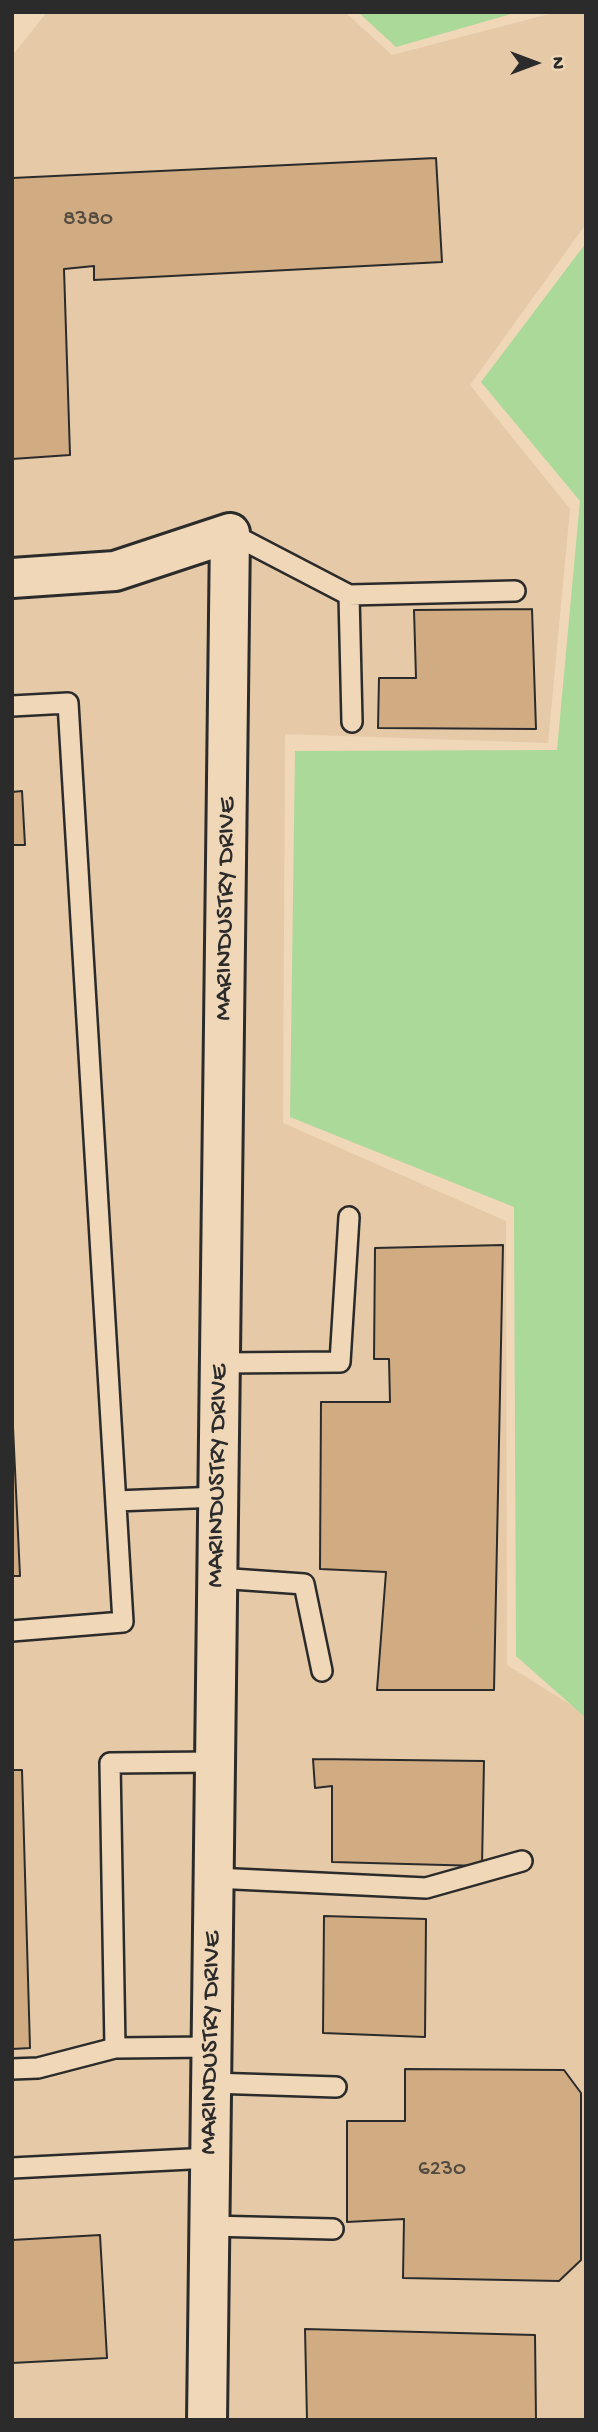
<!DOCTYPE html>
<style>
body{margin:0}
#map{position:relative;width:598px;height:2432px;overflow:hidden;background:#efd7b7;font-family:"Gochi Hand",sans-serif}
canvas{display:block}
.frame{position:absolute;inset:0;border:14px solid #2b2b2b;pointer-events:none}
.north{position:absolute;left:500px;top:28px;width:70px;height:70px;-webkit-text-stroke:5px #efd7b7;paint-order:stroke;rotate:90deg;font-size:19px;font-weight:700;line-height:28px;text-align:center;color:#2b2b2b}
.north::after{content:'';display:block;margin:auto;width:24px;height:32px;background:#2b2b2b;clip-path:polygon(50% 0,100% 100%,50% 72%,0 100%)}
</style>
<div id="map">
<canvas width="598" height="2432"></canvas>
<div class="frame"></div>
<div class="north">N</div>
</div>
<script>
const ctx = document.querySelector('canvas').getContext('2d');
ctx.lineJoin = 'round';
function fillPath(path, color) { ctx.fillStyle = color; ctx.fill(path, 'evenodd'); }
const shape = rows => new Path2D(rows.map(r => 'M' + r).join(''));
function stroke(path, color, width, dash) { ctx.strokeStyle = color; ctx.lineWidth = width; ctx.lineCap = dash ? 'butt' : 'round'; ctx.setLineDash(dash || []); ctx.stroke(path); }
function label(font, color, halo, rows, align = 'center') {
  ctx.font = font + ' "Gochi Hand",sans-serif'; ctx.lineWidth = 5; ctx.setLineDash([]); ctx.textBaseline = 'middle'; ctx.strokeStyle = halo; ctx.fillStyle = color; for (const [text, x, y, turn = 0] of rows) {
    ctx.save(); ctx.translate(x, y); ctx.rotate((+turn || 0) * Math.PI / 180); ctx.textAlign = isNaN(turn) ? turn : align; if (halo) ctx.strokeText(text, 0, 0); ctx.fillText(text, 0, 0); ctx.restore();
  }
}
const built = shape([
 [47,12,345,12,392,55,557,12,586,12,586,224,470,385,570,509,548,743,285,734,283,1123,506,1221,507,1665,579,1710,586,1718,586,2420,12,2420,12,56]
]);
const green = shape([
 [358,12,518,12,396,47],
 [586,243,586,1718,516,1656,514,1207,290,1117,295,751,557,750,580,501,481,382]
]);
const building = shape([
 [436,158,442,262,94,280,94,266,64,269,70,455,12,459,12,178,436,158],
 [532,609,536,729,378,728,379,678,416,678,414,610,532,609],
 [22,791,25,845,12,845,12,792,22,791],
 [503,1245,494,1690,377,1690,386,1572,320,1569,321,1402,390,1402,389,1359,374,1359,375,1248,503,1245],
 [12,1406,20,1576,12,1576,12,1406],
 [313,1759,484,1761,482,1866,332,1862,332,1786,315,1788,313,1759],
 [12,1770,22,1770,30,2048,12,2049,12,1770],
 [324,1916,426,1919,425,2037,323,2033,324,1916],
 [405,2069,564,2070,581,2093,581,2260,559,2281,403,2278,404,2219,347,2222,347,2121,405,2121,405,2069],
 [100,2235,107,2358,12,2363,12,2240,100,2235],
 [305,2329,535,2335,536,2420,307,2420,305,2329]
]);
const service = shape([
 [230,533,349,595,352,722],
 [349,595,515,591],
 [12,706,68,703,123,1622,12,1631],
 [221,1363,340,1362,349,1217],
 [116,1501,219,1497],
 [218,1578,304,1584,322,1671],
 [214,1878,426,1888,522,1861],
 [212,2047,115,2048,110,1763,215,1762],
 [12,2069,38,2068,115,2048],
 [211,2083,336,2087],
 [12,2168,210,2158],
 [209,2226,333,2229]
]);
const minor = shape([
 [12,578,115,571,230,533,207,2420]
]);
const numberNames = [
 ["8380",88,220],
 ["6230",442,2170]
];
const streetNames = [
 ["MARINDUSTRY DRIVE",227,909,-89],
 ["MARINDUSTRY DRIVE",219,1476,-89],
 ["MARINDUSTRY DRIVE",212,2043,-89]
];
fillPath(built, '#e6caa7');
fillPath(green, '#aad999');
fillPath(building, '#d1ac83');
stroke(building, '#2b2b2b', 2);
stroke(service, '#2b2b2b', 24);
stroke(minor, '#2b2b2b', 44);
stroke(service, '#efd7b7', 19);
stroke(minor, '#efd7b7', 38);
label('23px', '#544b41', null, numberNames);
label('26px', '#2b2b2b', '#efd7b7', streetNames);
</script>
